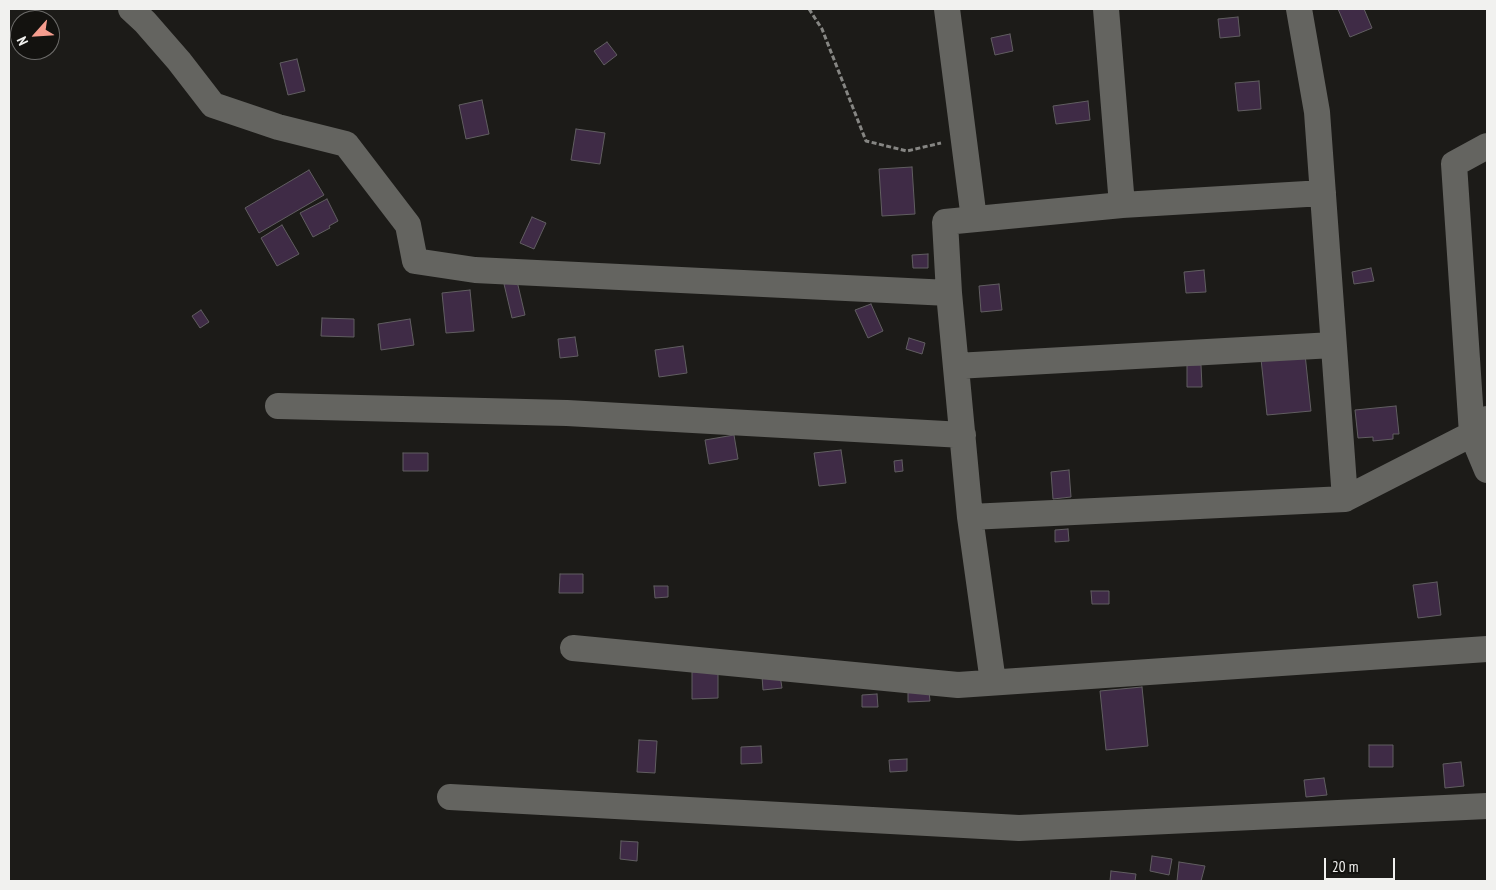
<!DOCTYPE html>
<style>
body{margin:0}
#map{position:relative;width:1496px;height:890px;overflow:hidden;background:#1c1b18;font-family:"PT Sans Narrow",sans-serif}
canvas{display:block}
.frame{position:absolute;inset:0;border:10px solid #f1f1ef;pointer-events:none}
.north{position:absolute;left:10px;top:10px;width:50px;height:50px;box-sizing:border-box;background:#13120f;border:1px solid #6c6b69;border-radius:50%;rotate:244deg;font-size:14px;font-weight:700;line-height:20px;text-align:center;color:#f1f1ef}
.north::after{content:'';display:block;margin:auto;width:18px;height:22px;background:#f59d8e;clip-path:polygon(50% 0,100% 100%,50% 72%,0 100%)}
.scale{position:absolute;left:1324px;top:858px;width:71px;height:22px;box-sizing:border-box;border:2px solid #f1f1ef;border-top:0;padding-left:6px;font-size:15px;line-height:18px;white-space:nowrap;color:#f1f1ef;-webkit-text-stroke:4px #13120f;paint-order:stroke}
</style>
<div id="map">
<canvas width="1496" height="890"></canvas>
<div class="frame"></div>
<div class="north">N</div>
<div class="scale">20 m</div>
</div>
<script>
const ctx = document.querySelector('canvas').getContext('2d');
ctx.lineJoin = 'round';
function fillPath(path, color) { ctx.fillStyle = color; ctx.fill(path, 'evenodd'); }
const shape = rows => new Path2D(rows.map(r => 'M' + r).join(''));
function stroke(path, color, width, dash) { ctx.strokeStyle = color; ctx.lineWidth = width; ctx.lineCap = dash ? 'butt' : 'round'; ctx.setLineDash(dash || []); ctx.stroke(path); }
const building = shape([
 [1338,9,1364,9,1372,28,1350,37,1338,9],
 [1238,17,1240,36,1220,38,1218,19,1238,17],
 [1010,34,1013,51,995,55,991,38,1010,34],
 [607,42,617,55,604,65,594,51,607,42],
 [297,59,305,91,288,95,280,63,297,59],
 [1259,81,1261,109,1238,111,1235,83,1259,81],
 [482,100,489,134,466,139,459,105,482,100],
 [1088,101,1090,120,1056,124,1053,106,1088,101],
 [576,129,605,133,600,164,571,160,576,129],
 [912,167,915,214,882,216,879,169,912,167],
 [309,170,324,195,259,233,245,208,309,170],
 [327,199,338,221,329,226,330,228,313,237,300,213,327,199],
 [532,217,546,223,534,249,520,243,532,217],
 [282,225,299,254,277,266,261,238,282,225],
 [928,254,928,268,913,268,912,255,928,254],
 [1371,268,1374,281,1354,284,1352,272,1371,268],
 [1204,270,1206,292,1186,293,1184,272,1204,270],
 [517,281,525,315,512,318,504,284,517,281],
 [999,284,1002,310,981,312,979,286,999,284],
 [470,290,474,331,446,333,442,293,470,290],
 [871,304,883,331,868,338,855,310,871,304],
 [201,310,209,322,200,328,192,316,201,310],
 [322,318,354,319,354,337,321,336,322,318],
 [410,319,414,345,381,350,378,324,410,319],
 [575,337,578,356,560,358,558,339,575,337],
 [909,338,925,343,922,354,906,349,909,338],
 [683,346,687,373,659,377,655,350,683,346],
 [1305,354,1311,411,1267,415,1261,359,1305,354],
 [1187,365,1201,365,1202,387,1187,387,1187,365],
 [1396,406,1399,434,1393,434,1393,439,1373,441,1373,437,1358,438,1355,410,1396,406],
 [734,435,738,459,709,464,705,440,734,435],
 [841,450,846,483,819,486,814,453,841,450],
 [403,453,428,453,428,471,403,471,403,453],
 [902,460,903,471,895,472,894,461,902,460],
 [1069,470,1071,497,1053,499,1051,472,1069,470],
 [1068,529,1069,541,1055,542,1055,530,1068,529],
 [560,574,583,574,583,593,559,593,560,574],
 [1437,582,1441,615,1418,618,1413,585,1437,582],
 [654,586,668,586,668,597,655,598,654,586],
 [1091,591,1109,591,1109,604,1092,604,1091,591],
 [718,671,718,698,692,699,692,672,718,671],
 [780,675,782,688,763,690,762,676,780,675],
 [1142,687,1148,746,1106,750,1100,691,1142,687],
 [908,691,929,691,930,701,908,702,908,691],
 [877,694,878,707,862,707,862,695,877,694],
 [639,740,657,741,655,773,637,772,639,740],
 [1369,745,1393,745,1393,767,1369,767,1369,745],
 [761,746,762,763,741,764,741,747,761,746],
 [907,759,907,771,890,772,889,760,907,759],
 [1461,762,1464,786,1445,788,1443,764,1461,762],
 [1324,778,1327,795,1306,797,1304,780,1324,778],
 [621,841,638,842,637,861,620,859,621,841],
 [1152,856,1172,859,1169,875,1150,871,1152,856],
 [1179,862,1205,866,1201,881,1177,881,1179,862],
 [1111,871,1136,874,1135,881,1110,881,1111,871]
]);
const path = shape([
 [809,9,822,29,866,141,907,151,941,143]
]);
const minor = shape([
 [131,9,145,22,179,61,213,105,278,127,346,144,408,225,415,261,475,270,949,293],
 [947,9,974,219],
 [1106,9,1122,205],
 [1299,9,1317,112,1345,499],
 [1487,146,1454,164,1472,434,1487,470],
 [1323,193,1122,205,945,222,949,293,970,517,1345,499,1472,434,1487,419],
 [956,366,1333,345],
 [278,406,567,413,963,435],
 [970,517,993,682],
 [573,648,958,685,1487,649],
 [450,797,1019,828,1487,806]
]);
fillPath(building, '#3f2b46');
stroke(building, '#615e61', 1);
stroke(path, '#868683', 3, [5, 2.5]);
stroke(minor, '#646460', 26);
</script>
